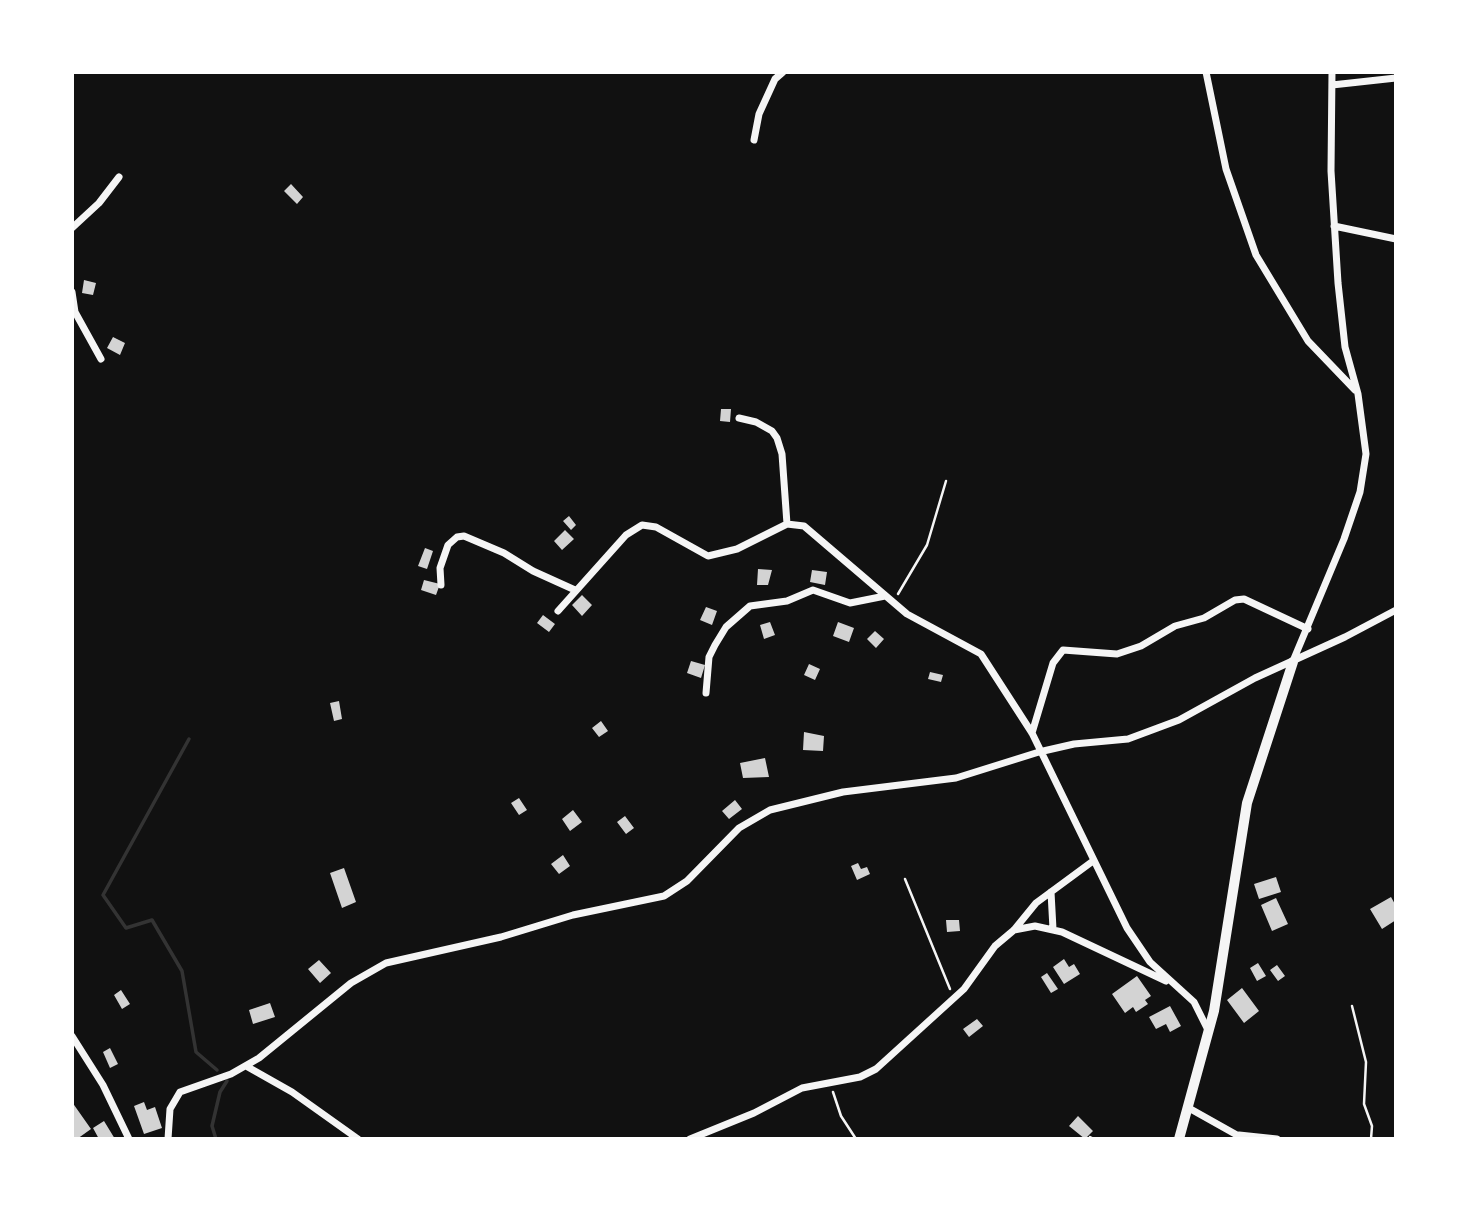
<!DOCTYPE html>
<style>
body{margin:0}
#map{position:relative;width:1468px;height:1211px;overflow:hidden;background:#111;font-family:"Public Sans",sans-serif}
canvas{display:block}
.frame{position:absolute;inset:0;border:74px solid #fff;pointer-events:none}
</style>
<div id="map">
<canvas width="1468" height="1211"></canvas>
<div class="frame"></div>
</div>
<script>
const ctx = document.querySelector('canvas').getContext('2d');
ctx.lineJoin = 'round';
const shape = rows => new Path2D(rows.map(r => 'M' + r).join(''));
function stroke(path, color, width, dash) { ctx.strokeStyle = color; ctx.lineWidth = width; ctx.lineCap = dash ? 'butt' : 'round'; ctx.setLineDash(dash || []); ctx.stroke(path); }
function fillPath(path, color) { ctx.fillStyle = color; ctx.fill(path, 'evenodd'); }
const stream = shape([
 [189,739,103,895,126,928,152,920,182,971,196,1052,217,1070],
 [216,1139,212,1126,220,1092,227,1081]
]);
const building = shape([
 [291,184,303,197,297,204,284,191],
 [84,280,96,283,93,295,82,293],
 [113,337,125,343,120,355,107,348],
 [721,409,731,409,730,422,720,421],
 [569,516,576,525,571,530,563,521],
 [565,530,574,539,562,550,554,541],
 [425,548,433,551,427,569,418,566],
 [758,569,772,570,768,585,757,585],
 [812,570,827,572,825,585,810,582],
 [424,580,440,584,436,595,421,590],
 [582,595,592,605,582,616,572,605],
 [706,607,717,611,712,625,700,620],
 [543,615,555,624,549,632,537,623],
 [770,622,775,635,764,639,760,625],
 [838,622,854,628,849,642,833,636],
 [875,631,884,639,876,648,867,639],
 [691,661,705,665,701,678,687,673],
 [809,664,820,669,815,680,804,675],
 [930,672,943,675,941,682,928,679],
 [339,701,342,719,334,721,330,703],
 [601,721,608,731,599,737,592,728],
 [804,732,824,736,823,751,803,750],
 [765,758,769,777,743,778,740,763],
 [519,798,527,810,519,815,511,803],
 [735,800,742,809,729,819,722,811],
 [573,810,582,822,570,831,562,819],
 [625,816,634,828,626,834,617,822],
 [563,855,570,866,559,874,551,864],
 [858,863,861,869,867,867,870,874,857,880,851,866],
 [344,868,356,902,342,908,330,873],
 [1276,877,1281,892,1259,899,1254,884],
 [1391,897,1396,906,1396,920,1382,929,1370,909],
 [1276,898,1288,924,1272,931,1261,905],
 [946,920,959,920,960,931,947,932],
 [1064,959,1069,967,1074,964,1080,974,1064,984,1053,967],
 [319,960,331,973,320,983,308,969],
 [1258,963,1266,976,1257,981,1250,968],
 [1277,965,1285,976,1278,981,1270,970],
 [1047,973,1058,989,1051,993,1041,977],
 [1137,976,1151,996,1145,1000,1148,1004,1136,1012,1133,1007,1125,1013,1112,994],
 [1242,988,1259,1011,1244,1023,1227,1000],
 [121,990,130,1004,122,1009,114,995],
 [270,1003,275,1017,253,1024,249,1010],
 [1170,1006,1181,1026,1170,1032,1166,1024,1156,1029,1149,1017],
 [977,1019,983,1026,969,1037,963,1029],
 [110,1048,118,1064,110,1068,103,1052],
 [72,1102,91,1129,77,1139,72,1138],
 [144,1102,147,1110,155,1107,162,1128,144,1134,134,1106],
 [1078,1116,1093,1131,1085,1139,1069,1126],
 [104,1121,115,1139,99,1139,93,1128]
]);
const path = shape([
 [898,594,927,545,946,481],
 [905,879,950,989],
 [1352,1006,1366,1062,1364,1104,1372,1126,1371,1139],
 [833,1092,841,1116,856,1139],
 [1090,1137,1094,1139]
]);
const minor = shape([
 [1206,72,1226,169,1256,255,1308,341,1355,390],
 [1332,85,1396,78],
 [754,140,759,114,775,79,783,72],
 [1334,226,1396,239],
 [72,228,99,203,119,177],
 [72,292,75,312,101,359],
 [739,418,756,422,772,431,777,438,782,454,787,524],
 [441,585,440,568,448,545,457,537,464,536,504,553,533,571,575,590],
 [558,611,626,535,642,525,656,527,708,556,737,549,787,524,804,526,907,614,981,654,1032,733,1127,928,1150,962,1194,1002,1208,1030],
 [1293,661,1344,539,1360,492,1366,454,1358,394,1345,347,1338,283,1331,171,1332,72],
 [706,693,709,657,715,645,726,627,750,606,787,601,813,590,850,603,885,596],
 [1032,733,1053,663,1063,650,1117,654,1141,646,1175,626,1204,618,1235,600,1244,599,1308,629],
 [1051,892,1053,929],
 [1014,930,1035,926,1062,932,1166,981],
 [72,1036,103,1085,129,1139],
 [246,1066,292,1092,358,1139],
 [1187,1107,1244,1139],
 [1239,1135,1277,1139],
 [168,1139,170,1109,180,1092,231,1074,259,1058,351,983,386,963,501,937,573,915,664,896,687,881,739,828,770,810,843,792,956,778,1039,752,1074,744,1128,739,1179,720,1255,678,1345,637,1396,610],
 [690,1139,754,1113,802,1088,860,1077,876,1069,964,989,995,946,1014,930,1036,903,1093,861]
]);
const tertiary = shape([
 [1179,1139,1214,1011,1247,803,1293,662]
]);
stroke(stream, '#333', 3.5);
fillPath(building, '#d3d3d3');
stroke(path, '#f5f5f5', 2.5);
stroke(minor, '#f5f5f5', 7);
stroke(tertiary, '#f5f5f5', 10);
</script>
